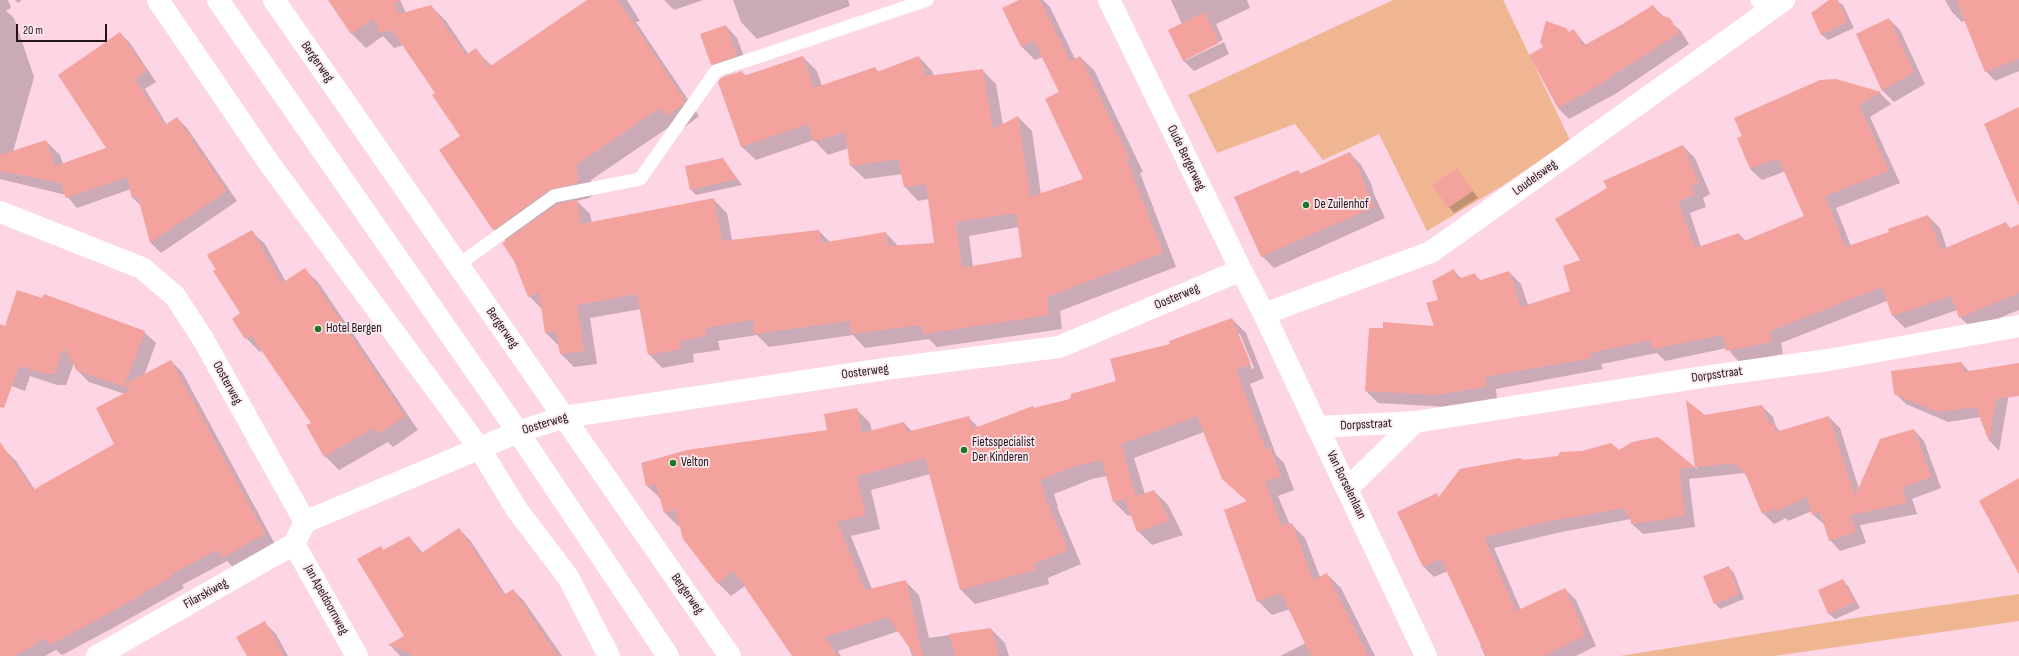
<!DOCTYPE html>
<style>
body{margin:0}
#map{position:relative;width:2019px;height:656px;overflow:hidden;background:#fdd5e5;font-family:"Sofia Sans Condensed",sans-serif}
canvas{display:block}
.scale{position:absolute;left:16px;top:24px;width:91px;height:18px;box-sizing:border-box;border:2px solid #22141a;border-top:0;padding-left:5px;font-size:12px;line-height:14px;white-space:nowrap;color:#22141a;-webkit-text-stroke:3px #faeaf0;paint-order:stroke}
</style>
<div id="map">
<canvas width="2019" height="656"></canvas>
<div class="scale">20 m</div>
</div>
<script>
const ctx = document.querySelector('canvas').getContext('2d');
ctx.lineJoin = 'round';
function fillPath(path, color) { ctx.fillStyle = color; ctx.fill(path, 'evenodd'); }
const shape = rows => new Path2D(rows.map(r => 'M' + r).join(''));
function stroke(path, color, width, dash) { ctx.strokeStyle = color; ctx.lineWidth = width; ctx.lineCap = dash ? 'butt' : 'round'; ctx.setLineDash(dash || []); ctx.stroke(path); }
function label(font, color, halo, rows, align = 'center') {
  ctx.font = font + ' "Sofia Sans Condensed",sans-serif'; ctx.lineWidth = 3.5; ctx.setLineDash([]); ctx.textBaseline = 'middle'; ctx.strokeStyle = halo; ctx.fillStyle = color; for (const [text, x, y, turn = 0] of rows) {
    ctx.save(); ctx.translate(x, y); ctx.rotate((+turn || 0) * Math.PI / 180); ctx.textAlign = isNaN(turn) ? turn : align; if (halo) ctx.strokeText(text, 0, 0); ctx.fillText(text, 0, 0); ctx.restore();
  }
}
const green = shape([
 [1393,0,1503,0,1570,140,1502,186,1427,231,1379,134,1323,160,1295,124,1217,153,1188,95],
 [2019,594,2019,621,1774,656,1620,656,1868,616]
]);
const shadow = shape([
 [0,0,8,0,11,8,6,11,14,18,34,77,13,152,46,141,60,155,63,164,108,148,120,33,130,43,156,82,145,89,167,125,177,118,187,128,237,201,161,253,151,243,142,207,133,198,131,189,77,208,66,195,0,179],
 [15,0,22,0,18,3],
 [329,0,400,0,406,13,431,6,446,21,469,55,476,50,492,66,589,0,627,0,640,21,636,22,699,116,681,130,675,123,591,180,593,195,589,198,577,201,590,214,592,223,714,200,727,213,732,240,819,231,831,243,886,233,899,247,935,244,929,199,918,201,905,187,902,174,865,179,851,166,849,148,828,155,814,140,756,160,742,147,719,83,742,72,747,77,803,57,817,71,822,86,875,68,879,72,919,57,932,71,934,76,982,70,996,84,1003,125,1018,117,1032,131,1041,195,1084,180,1060,93,1043,57,1035,60,1022,47,1021,0,1043,0,1050,7,1075,59,1080,57,1094,70,1143,172,1140,173,1176,267,1060,311,1062,329,937,347,929,339,865,348,853,335,769,347,757,335,718,341,720,350,693,354,694,362,662,368,649,354,641,309,590,318,597,364,574,367,561,354,559,346,546,333,542,309,529,296,506,241,494,229,462,136,437,94,404,45,394,48,383,36,366,48,351,33],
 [1019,227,1024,258,973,267,969,236],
 [664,0,703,0,674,10],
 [733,0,848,0,850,6,757,39,741,22],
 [1171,0,1247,0,1250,8,1216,24,1223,40,1186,58,1186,60,1224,42,1229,54,1194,71,1183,60,1182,24],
 [1836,0,1843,5,1854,28,1828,40,1822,35,1812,14],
 [1945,0,1985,0,2019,24,2019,71,1995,81,1986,71,1965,20,1962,22,1952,12],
 [1652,6,1681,31,1689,44,1617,93,1569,119,1558,108,1530,56,1574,31,1586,45,1622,26],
 [1889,19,1900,30,1925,84,1894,102,1883,91,1857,34],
 [726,26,737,38,748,67,724,76,712,64],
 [1836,80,1880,93,1891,104,1870,117,1900,183,1836,208,1851,246,1891,232,1928,216,1940,228,1947,249,2006,223,2019,238,2019,310,1972,329,1960,317,1957,310,1905,328,1893,316,1887,301,1781,343,1783,354,1739,362,1727,348,1665,361,1657,353,1601,364,1603,369,1496,389,1497,399,1448,407,1378,403,1366,391,1435,327,1439,300,1454,271,1462,279,1474,274,1481,281,1509,272,1521,284,1528,305,1571,292,1581,261,1683,146,1695,158,1710,194,1703,198,1706,207,1690,213,1701,247,1739,234,1746,241,1806,217,1786,171,1762,180,1750,169],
 [1350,153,1361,165,1371,183,1374,194,1385,218,1274,268,1262,256,1298,171,1301,174],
 [723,159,742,185,696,195,691,190],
 [1457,170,1478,198,1454,213,1449,207],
 [251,231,265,244,286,282,304,269,318,282,418,430,393,447,388,442,339,470,325,456,308,426,312,423,262,350,260,352,246,338,241,314],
 [1232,319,1246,333,1264,378,1250,384,1276,455,1284,463,1294,490,1278,496,1290,525,1291,524,1305,538,1320,577,1327,574,1341,588,1375,656,1280,656,1306,643,1290,609,1272,615,1258,601,1248,502,1238,493,1204,432,1134,458,1145,494,1154,491,1168,505,1183,535,1152,545,1138,531,1131,515,1128,516,1114,502,1107,476,1092,479,1054,494,1058,507,1057,507,1081,564,1048,578,1049,584,975,604,961,590,930,474,871,490,880,529,851,536,872,589,905,581,919,595,929,638,991,629,1005,643,1009,656,912,656,909,647,899,631,838,651,841,656,793,656,745,586,731,596,717,582,681,526,678,526,664,512,661,499,647,486,642,463,828,431,856,409,870,423,872,431,904,423,913,432,968,417,979,428,1070,399,1117,382,1171,345],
 [1238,334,1240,334,1254,368,1252,369],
 [0,325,5,327,144,332,156,343,144,376,171,361,182,372,276,546,234,568,227,561,182,585,184,588,111,629,62,655,56,650,45,656,0,656,0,453,5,450,16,461,35,490,116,445,125,394,89,382,78,371,74,363,66,385,57,385,30,376,25,391,1,382],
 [1961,363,1970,372,2012,377,1999,451,1990,441,1981,417,1948,422,1906,404,1895,393],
 [1687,403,1705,416,1762,406,1773,417,1776,427,1781,432,1829,417,1840,428,1859,489,1914,430,1924,441,1941,488,1912,499,1917,514,1860,525,1866,543,1840,551,1830,540,1825,525,1813,515,1812,511,1788,521,1786,518,1774,524,1763,513,1747,476,1744,473,1689,479,1695,527,1643,534,1632,524,1631,519,1561,532,1494,548,1521,610,1565,589,1576,600,1596,646,1576,656,1485,656,1480,645,1482,644,1448,571,1434,577,1423,566,1436,495,1440,498,1524,461,1618,451,1658,438,1697,469],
 [459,529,470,540,506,595,513,590,524,601,562,656,400,656,390,645,405,637,381,547,384,551,409,537,423,553],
 [1728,567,1734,573,1744,599,1720,609,1715,603],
 [1842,580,1848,586,1860,608,1835,619,1829,614,1819,591],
 [265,623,276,634,288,656,248,656]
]);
const building = shape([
 [328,0,400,0,394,4,399,14,431,5,466,55,476,48,489,67,587,0,618,0,685,101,683,105,666,116,660,108,576,165,579,180,574,184,549,190,493,230,439,150,460,136,432,95,435,93,392,30,379,33,374,18,351,34],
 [1019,0,1040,0,1070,61,1080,56,1130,159,1127,160,1163,253,1047,297,1049,315,923,334,921,325,851,334,849,321,754,334,753,320,705,328,707,336,680,341,681,349,648,355,637,294,577,305,584,351,560,354,556,331,545,333,539,292,528,297,514,261,502,243,557,204,577,200,581,224,714,198,722,241,819,230,821,243,886,232,888,246,934,243,926,184,904,187,898,159,850,166,845,132,814,142,808,124,741,147,718,82,721,78,742,71,744,76,803,56,814,88,875,67,877,72,919,56,926,76,983,69,993,129,1018,116,1030,197,1083,179,1045,99,1059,92,1034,41,1021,47,1002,8],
 [1016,213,1022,257,962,268,956,222],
 [1829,0,1838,0,1848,22,1821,35,1811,13],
 [1956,0,2019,0,2019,59,1985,72],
 [1653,5,1660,15,1670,18,1679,33,1606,80,1606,81,1558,108,1529,55,1543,47,1540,42,1546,21,1566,28,1569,32,1574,29,1583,46,1621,25],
 [1205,12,1219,43,1183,61,1168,30],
 [1889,18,1914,72,1882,91,1856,34],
 [726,25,737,56,711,65,700,34],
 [120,32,147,71,135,79,165,125,177,117,227,191,150,243,138,197,132,198,127,177,66,198,55,166,106,148,58,75],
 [1836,79,1881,92,1859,105,1889,171,1825,196,1845,247,1889,232,1888,229,1928,215,1941,250,2006,222,2009,229,2019,224,2019,293,1959,318,1951,296,1892,316,1882,287,1770,331,1772,342,1726,351,1723,335,1652,349,1650,340,1590,353,1592,358,1485,377,1486,387,1435,395,1365,391,1369,328,1383,328,1383,322,1434,326,1426,303,1438,300,1432,281,1454,269,1458,279,1475,273,1478,281,1509,271,1521,307,1570,291,1563,266,1580,260,1555,219,1607,188,1603,181,1683,145,1699,183,1691,186,1695,195,1678,201,1695,248,1739,233,1742,242,1804,216,1778,158,1750,169,1737,138,1742,136,1734,118,1820,80],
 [2019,107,2019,206,1984,124],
 [46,140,61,183,0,171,0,155],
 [1350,152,1360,170,1363,181,1374,207,1261,257,1234,197,1298,170,1300,174],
 [723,158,737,179,690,190,685,166],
 [1457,168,1473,191,1448,208,1432,185],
 [252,230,282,283,305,268,405,416,378,434,374,428,324,457,306,425,311,423,251,335,245,339,232,319,240,313,213,271,216,270,207,255],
 [17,290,42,298,44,294,145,331,125,384,171,360,265,534,222,558,217,550,172,574,173,576,124,605,50,645,46,638,14,656,0,656,0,442,33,490,114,444,96,408,132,389,77,371,64,347,55,374,45,374,19,366,4,408,0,407,0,324,5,326],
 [1232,318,1251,364,1236,370,1266,450,1270,448,1281,476,1265,482,1282,526,1292,523,1313,580,1327,573,1368,656,1311,656,1281,593,1257,602,1224,510,1247,501,1222,479,1197,416,1121,444,1136,496,1154,490,1170,521,1137,532,1125,500,1132,497,1113,502,1102,460,1078,465,1040,480,1045,493,1043,493,1068,550,1034,564,1036,570,960,590,925,458,857,476,866,515,837,522,865,590,906,580,923,656,915,656,888,617,825,637,837,656,792,656,734,571,717,583,683,539,675,509,664,513,656,484,646,486,641,463,687,450,827,430,824,414,857,408,862,433,904,422,907,432,969,416,972,429,1033,406,1034,408,1070,399,1071,394,1116,381,1110,359,1170,344,1169,341],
 [1962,362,1963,372,2019,363,2019,396,1996,399,1989,442,1976,407,1937,412,1894,394,1891,371],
 [1686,400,1705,415,1762,405,1769,424,1773,422,1776,432,1829,416,1855,496,1880,439,1914,429,1931,477,1902,488,1907,503,1850,515,1856,532,1829,541,1820,512,1812,515,1807,497,1777,511,1776,508,1762,514,1745,473,1733,463,1679,469,1685,516,1631,524,1630,515,1626,515,1625,508,1550,521,1484,537,1516,611,1565,588,1586,635,1544,656,1486,656,1441,559,1423,567,1397,512,1437,493,1438,498,1460,469,1520,458,1524,460,1558,456,1560,452,1582,451,1611,443,1619,450,1632,442,1658,437,1695,467],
 [2019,478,2019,574,1979,501],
 [459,528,504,595,513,589,558,656,412,656,410,653,388,645,404,636,357,559,381,546,383,550,409,536,420,554],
 [1729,566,1739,594,1714,604,1703,576],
 [1843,579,1855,602,1828,614,1818,590],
 [265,621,284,656,247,656,236,637],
 [991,628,999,656,955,656,949,634]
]);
const lane = shape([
 [1757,0,1765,13],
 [458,265,554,196,640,179,716,71,927,0]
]);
const street = shape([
 [158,0,269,163,480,449,517,510,568,577,609,656],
 [274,0,730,656],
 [1109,0,1241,270,1264,314,1426,656],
 [0,212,142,268,175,296,203,339,305,522],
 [1264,314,1431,252,1784,0],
 [1317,427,1415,422,1709,376,1828,360,2019,326],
 [1348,488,1415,422],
 [305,522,518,432,564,417,885,369,1059,347,1241,270],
 [294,544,357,656],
 [97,656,294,544,305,522]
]);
const secondary = shape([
 [218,0,518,432,668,656]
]);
const markers = [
 [1306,205,4,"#1d7623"],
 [318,329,4,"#1d7623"],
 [964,450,4,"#1d7623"],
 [673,463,4,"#1d7623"]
];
const streetNames = [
 ["Bergerweg",317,62,55],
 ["Oude Bergerweg",1186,158,64],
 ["Loudelsweg",1535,178,-36],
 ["Oosterweg",1177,297,-23],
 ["Bergerweg",502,328,55],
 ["Oosterweg",865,372,-8],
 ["Dorpsstraat",1717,375,-8],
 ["Oosterweg",227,383,61],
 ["Oosterweg",545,424,-17],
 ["Dorpsstraat",1366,425,-3],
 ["Van Borselenlaan",1346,485,64],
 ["Filarskiweg",206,594,-29],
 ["Bergerweg",687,594,55],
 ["Jan Apeldoornweg",326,600,61]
];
const poiNames = [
 ["De Zuilenhof",1314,205],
 ["Hotel Bergen",326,329],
 ["Fietsspecialist",972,443],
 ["Der Kinderen",972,458],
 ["Velton",681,463]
];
fillPath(green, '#f0b692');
fillPath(shadow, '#0003');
fillPath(building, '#f4a29e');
stroke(lane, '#fff', 13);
stroke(street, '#fff', 22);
stroke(secondary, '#fff', 22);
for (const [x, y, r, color] of markers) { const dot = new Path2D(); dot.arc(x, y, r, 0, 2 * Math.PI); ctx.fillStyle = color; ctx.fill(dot); stroke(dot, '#faeaf0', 1.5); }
label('13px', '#22141a', '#faeaf0', streetNames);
label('13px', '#22141a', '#faeaf0', poiNames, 'left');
</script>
